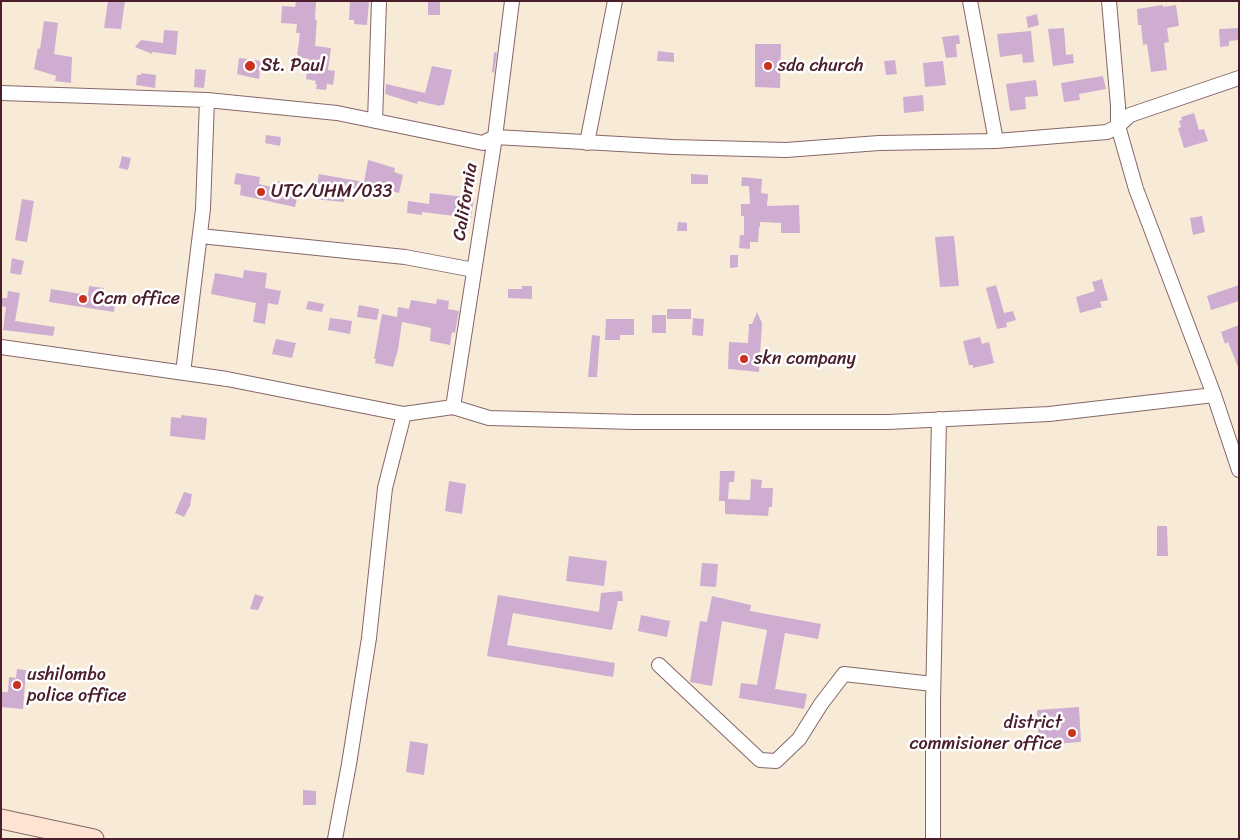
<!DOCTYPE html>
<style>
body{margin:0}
#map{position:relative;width:1240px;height:840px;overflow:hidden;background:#f7ebd8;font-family:Sriracha,sans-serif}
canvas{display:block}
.frame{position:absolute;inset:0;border:2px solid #4a1f2b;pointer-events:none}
</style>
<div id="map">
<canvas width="1240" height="840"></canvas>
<div class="frame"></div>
</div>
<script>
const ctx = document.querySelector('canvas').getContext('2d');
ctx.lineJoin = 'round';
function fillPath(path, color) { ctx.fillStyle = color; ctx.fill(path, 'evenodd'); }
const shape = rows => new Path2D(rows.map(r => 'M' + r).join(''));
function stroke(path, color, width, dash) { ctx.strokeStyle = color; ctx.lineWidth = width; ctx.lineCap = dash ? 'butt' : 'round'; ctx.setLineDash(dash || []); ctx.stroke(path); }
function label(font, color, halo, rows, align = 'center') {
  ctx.font = font + ' Sriracha,sans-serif'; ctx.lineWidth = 5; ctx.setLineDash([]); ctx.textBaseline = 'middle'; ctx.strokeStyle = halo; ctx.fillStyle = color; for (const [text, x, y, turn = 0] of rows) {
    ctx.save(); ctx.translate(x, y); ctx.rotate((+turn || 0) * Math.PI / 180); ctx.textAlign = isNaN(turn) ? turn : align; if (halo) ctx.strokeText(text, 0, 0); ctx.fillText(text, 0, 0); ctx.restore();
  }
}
const building = shape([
 [108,1,125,1,121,29,104,28],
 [296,1,316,1,315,20,317,20,315,46,331,48,328,70,335,71,333,85,327,84,326,90,316,89,317,84,315,84,316,81,306,79,309,59,297,57,300,33,296,33,297,24,281,23,282,6,295,7],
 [350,1,369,1,367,25,354,24,354,20,349,20],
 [428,1,440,1,440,15,428,15],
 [1163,5,1163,7,1176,5,1179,26,1167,28,1169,42,1164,43,1167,70,1151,72,1147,44,1143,45,1141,25,1138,25,1137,9],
 [1037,14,1039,25,1028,28,1026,17],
 [44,21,58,23,54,54,72,57,71,83,55,81,56,76,34,69,38,48,40,49],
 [1064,28,1066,55,1073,54,1074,63,1053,66,1048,29],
 [1239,28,1239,40,1229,41,1229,46,1220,47,1219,29],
 [164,30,178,31,176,55,152,52,152,54,135,47,141,40,163,43],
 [1031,31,1034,62,1023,63,1022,54,1000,57,997,34],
 [959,35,960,44,956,44,957,57,946,58,942,37],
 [755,44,781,44,780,88,755,87],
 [658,51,674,53,674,62,657,61],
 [494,52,497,53,494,73,492,72],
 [239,58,261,61,259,79,237,74],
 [895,60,897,74,886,75,884,61],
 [943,61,946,85,925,87,923,63],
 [432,66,452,70,444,105,441,105,440,106,418,101,417,104,385,94,386,84,425,93],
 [195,69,206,70,204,88,194,87],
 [141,73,156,75,155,88,136,85,137,75,141,75],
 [1103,76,1106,89,1079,94,1080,100,1064,102,1061,83],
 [1036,80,1038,96,1025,97,1026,109,1010,111,1006,84],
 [923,95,924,111,904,113,903,97],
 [1194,113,1199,130,1204,129,1208,141,1184,148,1178,128,1181,127,1179,121,1182,120,1181,117],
 [266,135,281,137,280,146,265,143],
 [122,156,131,158,128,170,119,168],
 [368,160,395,168,394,172,403,175,399,193,376,187,375,193,346,187,344,202,314,199,319,174,364,182],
 [236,173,260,177,259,184,277,188,278,181,300,186,295,207,240,195,241,185,234,184],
 [691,174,708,175,708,184,691,184],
 [742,177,762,179,761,193,768,194,767,206,799,205,800,233,781,233,781,223,760,222,760,227,759,227,758,242,750,242,750,249,739,248,740,235,744,235,744,216,741,216,741,204,750,204,749,186,741,186],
 [430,193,474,198,471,218,422,212,422,215,407,213,408,201,429,204],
 [22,199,34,201,27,242,15,240],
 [1202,216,1205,232,1193,235,1190,218],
 [678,222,687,223,687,231,677,231],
 [954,236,959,286,940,287,935,237],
 [730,255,738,255,738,267,730,268],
 [12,258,24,261,21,275,10,273],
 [244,270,267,273,265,288,281,291,278,305,268,303,265,324,253,322,256,303,211,294,215,273,243,278],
 [1102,279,1108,300,1100,302,1102,307,1080,313,1076,297,1095,291,1092,282],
 [996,285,1004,313,1013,311,1016,320,1006,323,1007,327,997,329,986,288],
 [1239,285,1239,301,1211,310,1207,296],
 [89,286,104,288,104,295,116,297,114,312,49,302,51,289,88,295],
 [522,286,532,286,532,299,508,298,508,289,522,289],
 [8,291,20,293,15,321,55,327,53,336,3,330,6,307,1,306,1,298,7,298],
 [437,299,449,301,448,309,459,311,455,333,452,332,450,345,430,341,431,328,402,322,398,350,393,367,375,363,376,359,374,359,382,314,397,317,398,307,409,309,411,300,436,304],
 [308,301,324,304,322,312,306,309],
 [359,305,379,309,377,320,357,317],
 [667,309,691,309,691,319,667,319],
 [757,312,762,323,759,372,728,369,729,342,748,343,749,324,752,324],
 [652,315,666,315,666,333,652,333],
 [330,318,352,321,350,334,328,330],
 [693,318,704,319,703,336,692,335],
 [606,319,634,319,634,335,620,335,620,340,605,340],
 [1239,325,1239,367,1238,367,1228,342,1225,344,1221,332],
 [592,335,600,336,597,377,588,377],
 [980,337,982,344,989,342,994,363,973,368,973,365,969,365,963,341],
 [276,339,296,343,292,358,272,354],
 [181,415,207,418,205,440,170,436,171,417,181,418],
 [720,471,735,471,734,482,729,482,728,499,750,500,751,479,762,480,761,488,773,488,772,507,769,507,768,516,725,514,725,501,719,501],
 [449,481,466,484,462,514,445,511],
 [184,492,192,494,190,506,184,517,175,513],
 [1157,526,1167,526,1168,556,1157,556],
 [569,556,607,561,604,586,566,581],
 [702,563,718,564,716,587,700,586],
 [622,591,623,601,618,601,612,630,513,613,507,645,615,663,613,677,487,656,498,595,599,612,601,593],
 [255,594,264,597,258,610,250,609],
 [712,596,751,605,750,611,821,624,818,639,785,633,775,689,807,694,804,709,739,698,741,683,757,685,767,630,722,621,712,686,690,682,700,621,707,622],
 [641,615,670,621,667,637,638,631],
 [17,669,26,670,23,709,1,707,1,692,8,692,9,677,16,678],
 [1079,707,1081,742,1039,745,1037,710],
 [410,741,428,744,424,775,406,772],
 [303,790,316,791,316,805,303,805]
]);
const street = shape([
 [970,1,996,141],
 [1109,1,1118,106,1118,126,1136,189,1214,395,1239,470],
 [1,93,207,100,337,113,483,143,495,137,673,147,786,150,879,143,996,141,1107,132,1118,126,1130,115,1239,78],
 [375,121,379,1],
 [587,143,615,1],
 [200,236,405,257,474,270],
 [1,347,227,379,404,414,453,407,489,418,634,422,888,422,1049,414,1214,395],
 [183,373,203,209,207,100],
 [453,407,495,137,512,1],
 [659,665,760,760,776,761,799,739,821,704,844,674,933,684],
 [335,839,349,764,369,638,385,488,404,414],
 [933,839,933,702,939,419]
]);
const secondary = shape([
 [1,819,94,839]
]);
const markers = [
 [250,66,6,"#c8321e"],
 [768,66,5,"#c8321e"],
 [261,192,5,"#c8321e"],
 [83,299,5,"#c8321e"],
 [744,359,5,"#c8321e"],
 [17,685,5,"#c8321e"],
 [1072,733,5,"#c8321e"]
];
const poiNames = [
 ["St. Paul",261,66],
 ["sda church",778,66],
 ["UTC/UHM/033",271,192],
 ["Ccm office",93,299],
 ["skn company",754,359],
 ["ushilombo",27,675],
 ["police office",27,696],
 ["district",1062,723,"right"],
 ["commisioner office",1062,744,"right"]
];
const streetNames = [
 ["California",466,202,-81]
];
fillPath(building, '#cfadd0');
stroke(street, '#876668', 16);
stroke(secondary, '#876668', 21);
stroke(street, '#fff', 14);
stroke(secondary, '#fee3d2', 19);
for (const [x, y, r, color] of markers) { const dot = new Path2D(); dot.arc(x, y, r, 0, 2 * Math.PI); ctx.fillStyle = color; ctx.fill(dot); stroke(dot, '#fff', 2); }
label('18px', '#4a1f2b', '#fff', poiNames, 'left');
label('18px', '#4a1f2b', '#fff', streetNames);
</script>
